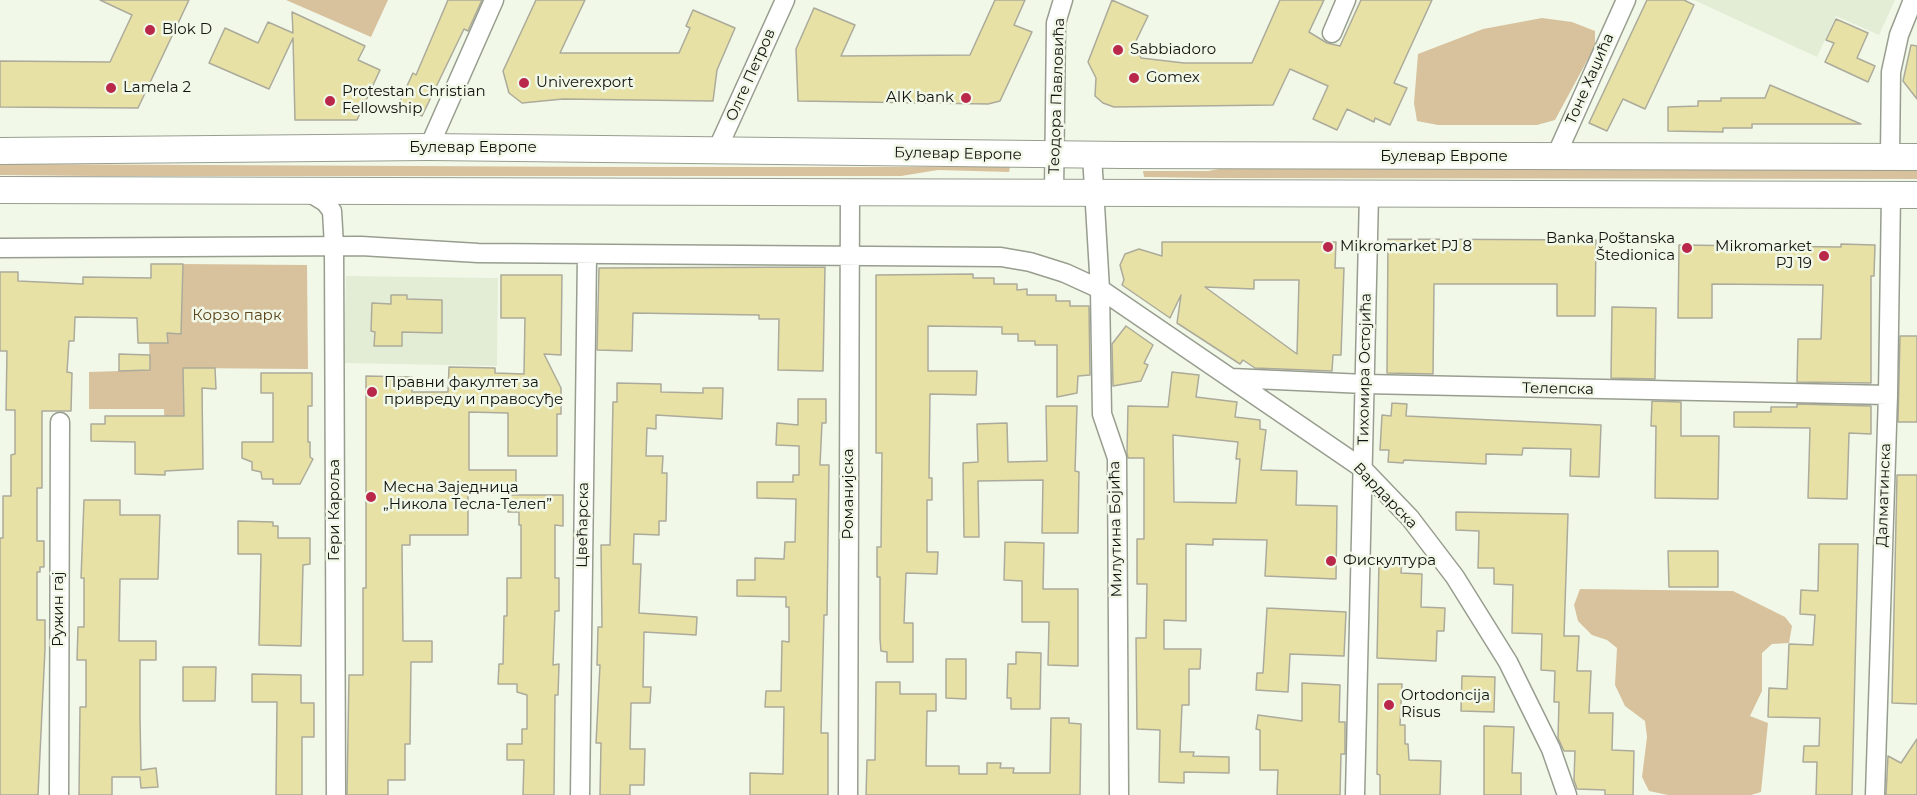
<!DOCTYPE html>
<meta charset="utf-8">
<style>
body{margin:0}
canvas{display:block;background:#f1f8e8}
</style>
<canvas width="1917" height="795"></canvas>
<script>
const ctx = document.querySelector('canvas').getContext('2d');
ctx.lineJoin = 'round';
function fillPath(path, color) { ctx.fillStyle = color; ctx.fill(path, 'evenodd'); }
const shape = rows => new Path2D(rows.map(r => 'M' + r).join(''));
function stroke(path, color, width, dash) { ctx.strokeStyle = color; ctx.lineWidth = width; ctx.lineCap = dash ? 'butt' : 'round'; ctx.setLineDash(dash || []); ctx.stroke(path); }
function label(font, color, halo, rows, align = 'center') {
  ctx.font = font + ' Montserrat,sans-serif'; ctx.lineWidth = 5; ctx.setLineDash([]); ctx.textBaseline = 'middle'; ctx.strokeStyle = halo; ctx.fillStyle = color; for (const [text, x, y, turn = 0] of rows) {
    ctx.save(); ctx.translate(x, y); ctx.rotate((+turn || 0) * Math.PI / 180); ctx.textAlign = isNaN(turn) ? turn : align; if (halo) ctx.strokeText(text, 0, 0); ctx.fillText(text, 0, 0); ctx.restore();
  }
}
const built = shape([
 [1694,0,1895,0,1879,35,1836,16,1817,57],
 [346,276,498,278,497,366,344,363]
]);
const green = shape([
 [286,0,388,0,371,37],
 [1542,18,1572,22,1595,31,1595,46,1555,120,1537,125,1438,125,1417,121,1414,103,1418,54,1483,29],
 [0,164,617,167,1010,167,1009,172,938,170,901,176,96,176,0,175],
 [1230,167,1917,168,1917,179,1215,178,1144,177,1143,171,1208,171],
 [183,264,307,265,308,369,183,368,183,388,203,388,203,415,184,415,185,441,165,442,164,409,89,409,89,372,150,370,149,343,168,342,167,333,181,333],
 [1580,589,1733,591,1785,617,1792,626,1789,643,1772,644,1762,653,1762,691,1750,716,1768,723,1761,792,1751,795,1668,795,1649,791,1642,777,1647,737,1645,721,1625,706,1615,685,1617,648,1607,640,1592,635,1578,621,1574,605]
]);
const building = shape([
 [100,0,189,0,138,108,0,107,0,61,110,62,132,15,100,0],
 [448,0,482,0,468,31,464,29,422,116,398,105,413,73,416,75,448,0],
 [536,0,585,0,560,53,679,53,690,28,686,26,693,10,735,28,717,70,713,101,563,99,522,103,509,93,503,71,536,0],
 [995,0,1025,0,1014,25,1032,32,1000,101,988,104,798,101,796,49,814,8,855,25,841,56,970,55,995,0],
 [1112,0,1148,16,1135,43,1141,58,1184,63,1252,63,1280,0,1324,0,1309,32,1327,43,1340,46,1361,0,1432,0,1394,83,1407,88,1390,125,1375,118,1374,122,1347,109,1337,130,1313,119,1328,86,1290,69,1273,105,1114,107,1103,103,1095,96,1096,78,1088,62,1112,0],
 [1647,0,1684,0,1694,5,1645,109,1623,99,1607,131,1589,123,1647,0],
 [292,12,365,46,358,60,380,70,357,120,295,120,293,38,269,89,209,63,225,28,258,43,268,22,293,33,292,12],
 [1836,19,1868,33,1857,58,1875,66,1868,82,1825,62,1834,43,1826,40,1836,19],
 [1911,45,1917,46,1917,99,1903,81,1911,45],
 [1770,85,1861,124,1752,124,1752,128,1723,128,1723,132,1668,131,1668,107,1698,106,1698,101,1721,101,1721,98,1765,98,1770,85],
 [1388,239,1596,240,1595,316,1557,316,1557,284,1434,284,1433,374,1387,373,1388,239],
 [1162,242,1336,242,1335,268,1344,268,1341,355,1333,355,1332,371,1255,368,1243,360,1240,364,1177,323,1181,295,1170,318,1122,285,1124,280,1120,265,1125,254,1139,249,1162,256,1162,242],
 [1254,280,1299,280,1297,354,1205,287,1254,289,1254,280],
 [1841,244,1875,245,1874,276,1871,276,1871,383,1797,382,1798,339,1821,339,1823,285,1712,284,1712,318,1678,318,1679,245,1841,247,1841,244],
 [151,264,183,264,181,334,167,333,168,343,138,343,137,318,75,317,74,341,69,341,67,372,72,373,71,411,42,411,42,488,37,488,37,541,44,541,44,567,40,567,40,572,37,572,37,620,45,620,45,649,38,795,0,795,0,538,3,538,3,496,11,496,11,455,15,454,15,410,6,410,7,351,0,351,0,272,18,272,18,281,83,284,83,277,151,278,151,264],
 [825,267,823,371,778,370,779,319,759,319,759,315,633,313,632,351,597,350,599,268,825,267],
 [973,274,973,278,994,278,994,284,1017,284,1017,290,1027,289,1027,295,1056,295,1056,301,1070,301,1070,306,1089,306,1090,375,1078,376,1077,393,1057,397,1057,345,1035,345,1035,341,1018,341,1018,334,1002,334,1002,327,928,326,928,371,977,371,976,395,930,394,929,478,932,478,932,500,927,500,927,552,938,552,937,574,906,573,904,623,913,623,913,662,887,662,887,652,881,651,880,639,880,577,877,577,877,547,881,547,882,453,876,453,876,275,973,274],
 [501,275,562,275,561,355,544,354,561,388,561,414,557,414,557,456,508,456,508,413,469,412,469,470,516,470,516,493,468,492,468,535,410,535,410,545,402,545,403,641,432,641,432,662,411,662,410,744,405,744,405,780,388,780,388,795,347,795,349,675,363,675,363,588,366,588,366,376,412,377,412,392,448,392,449,367,495,368,495,373,524,374,525,318,501,318,501,275],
 [391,295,407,295,407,299,442,300,442,333,402,332,402,346,374,346,375,332,371,331,372,303,391,304,391,295],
 [1612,307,1656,308,1655,379,1611,378,1612,307],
 [1126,326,1153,345,1144,363,1148,365,1141,381,1113,386,1112,344,1126,326],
 [1900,336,1917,336,1917,422,1898,422,1900,336],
 [119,354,150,355,150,370,119,371,119,354],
 [183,368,215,368,216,389,202,388,203,469,165,471,165,475,135,474,135,442,91,441,91,424,105,424,105,416,184,416,183,368],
 [1172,372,1199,375,1196,397,1237,402,1235,417,1260,420,1260,429,1266,430,1261,470,1297,471,1296,505,1337,506,1336,579,1265,576,1267,540,1213,539,1213,545,1186,544,1186,621,1164,620,1164,649,1201,649,1200,669,1189,669,1189,705,1182,705,1180,752,1194,752,1193,756,1229,757,1229,773,1184,772,1184,783,1159,782,1160,730,1137,729,1136,638,1146,638,1147,584,1137,584,1137,539,1144,539,1144,458,1128,458,1127,453,1128,406,1168,407,1172,372],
 [1173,435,1238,442,1236,459,1240,459,1236,503,1174,502,1173,435],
 [261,373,312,373,312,406,308,406,308,442,310,442,310,457,313,459,300,484,273,484,273,479,262,479,261,472,252,470,252,462,242,458,242,442,273,442,273,393,261,393,261,373],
 [617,383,661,384,661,392,703,393,703,388,723,388,722,419,656,415,656,429,647,428,646,456,663,456,662,473,667,473,666,521,659,521,659,535,634,534,633,564,641,564,639,613,697,617,696,635,644,632,643,687,651,687,650,703,631,703,630,749,645,749,644,785,630,785,630,795,600,795,601,743,596,743,600,665,597,665,598,627,602,627,601,545,610,545,613,402,617,402,617,383],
 [798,399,826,399,826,423,822,423,820,465,829,465,827,615,824,615,821,733,828,733,828,795,750,795,750,773,783,774,784,707,765,707,766,691,781,691,782,641,789,642,789,607,786,607,786,597,737,596,737,580,755,580,755,558,784,559,785,542,795,542,796,499,757,498,757,482,793,482,793,475,799,475,799,446,776,445,777,423,798,425,798,399],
 [1652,401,1681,402,1681,436,1719,436,1718,499,1655,498,1656,426,1651,426,1652,401],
 [1392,403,1407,404,1406,416,1601,425,1599,477,1570,476,1571,449,1523,448,1522,455,1486,454,1486,464,1404,460,1403,463,1388,462,1389,450,1380,450,1382,415,1391,416,1392,403],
 [1797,404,1871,406,1871,434,1849,433,1847,499,1808,498,1810,428,1734,427,1734,412,1771,412,1771,407,1797,407,1797,404],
 [1046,406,1077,406,1075,471,1079,472,1078,533,1042,533,1043,480,978,481,979,537,964,537,963,463,978,462,977,424,1007,423,1008,462,1047,461,1046,406],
 [1897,475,1917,475,1917,704,1892,703,1897,475],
 [508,495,563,495,563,526,555,525,555,578,559,578,559,611,555,611,553,665,559,664,558,695,555,695,554,795,523,795,524,760,507,760,507,744,522,744,522,729,527,729,527,695,517,692,517,684,498,684,499,664,503,664,504,616,507,616,507,578,521,578,521,525,519,525,519,512,508,512,508,495],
 [84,500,120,500,120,515,160,515,158,579,120,579,119,641,156,641,156,660,140,660,140,719,141,770,156,768,158,787,141,788,140,777,112,777,112,795,79,795,80,707,86,707,86,660,77,660,78,627,84,627,84,578,81,578,84,500],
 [1456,512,1568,514,1564,636,1579,636,1577,671,1591,671,1589,713,1613,713,1612,750,1634,751,1633,795,1605,795,1605,790,1577,789,1574,780,1575,751,1564,751,1558,738,1559,702,1554,702,1555,671,1541,670,1542,634,1512,633,1513,585,1494,584,1494,568,1478,568,1479,531,1456,530,1456,512],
 [238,521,273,522,273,526,278,526,278,538,310,538,310,564,303,565,301,646,259,645,261,554,238,554,238,521],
 [1005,542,1044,543,1043,589,1078,589,1078,666,1048,665,1049,622,1022,622,1022,581,1004,580,1005,542],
 [1819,544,1858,544,1852,795,1816,795,1817,762,1803,762,1804,746,1819,746,1820,718,1768,717,1769,688,1787,689,1789,644,1813,645,1815,615,1800,614,1801,590,1818,591,1819,544],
 [1668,551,1718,551,1718,587,1669,587,1668,551],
 [1379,561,1402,561,1401,573,1422,574,1421,607,1445,608,1444,631,1437,631,1436,661,1377,658,1379,561],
 [1267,608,1346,612,1344,656,1290,654,1288,692,1256,690,1257,673,1263,673,1267,608],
 [1016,652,1041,653,1040,709,1011,709,1011,698,1007,698,1008,664,1016,664,1016,652],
 [946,659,966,659,966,699,946,698,946,659],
 [183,667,216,667,215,701,183,701,183,667],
 [252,674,301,675,301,703,314,703,314,737,302,737,302,795,276,795,277,702,252,702,252,674],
 [1462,676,1495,677,1494,712,1461,711,1462,676],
 [876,682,900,682,900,694,936,694,936,711,927,711,926,766,959,766,959,774,987,774,987,763,1001,763,1000,768,1014,768,1013,773,1050,773,1051,718,1069,718,1069,723,1081,724,1080,795,866,795,867,760,875,760,876,682],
 [1302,683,1340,685,1339,722,1345,722,1345,754,1341,754,1340,795,1277,795,1278,770,1260,770,1260,730,1256,729,1258,715,1302,721,1302,683],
 [1378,684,1402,684,1400,725,1405,725,1405,744,1408,744,1409,760,1441,761,1440,795,1380,795,1380,775,1377,774,1378,684],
 [1484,726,1514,727,1512,773,1521,773,1521,795,1484,795,1484,726],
 [1917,739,1917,795,1886,795,1888,756,1901,763,1917,739]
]);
const minor = shape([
 [1332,33,1346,0],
 [429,147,494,0],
 [717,150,785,0],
 [1092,155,1100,289,1102,414,1117,458,1119,795],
 [1890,156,1891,72,1899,35,1913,0],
 [1555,158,1626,0],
 [307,191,325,202,332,211,334,246,336,795],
 [1054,193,1056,23,1063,0],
 [0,248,361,246,478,253,1001,257,1030,262,1065,273,1100,289,1362,468,1410,518,1455,577,1508,662,1551,749,1567,795],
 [1231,378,1365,384,1888,395],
 [59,795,60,422],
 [580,795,587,255],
 [848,795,850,192],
 [1355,795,1369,194],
 [1875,795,1888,395,1891,194]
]);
const secondary = shape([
 [0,151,429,147,1123,155,1917,157],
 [0,190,1917,195]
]);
const markers = [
 [150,30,6,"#b9284b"],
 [1118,50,6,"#b9284b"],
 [1134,78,6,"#b9284b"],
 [524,83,6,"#b9284b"],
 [111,88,6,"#b9284b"],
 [966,98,6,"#b9284b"],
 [330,101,6,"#b9284b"],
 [1328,247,6,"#b9284b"],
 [1687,248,6,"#b9284b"],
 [1824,256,6,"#b9284b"],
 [372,392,6,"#b9284b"],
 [371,497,6,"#b9284b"],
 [1331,561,6,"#b9284b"],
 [1389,705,6,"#b9284b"]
];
const poiNames = [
 ["Blok D",162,30],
 ["Sabbiadoro",1130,50],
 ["Gomex",1146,78],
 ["Univerexport",536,83],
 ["Lamela 2",123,88],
 ["Protestan Christian",342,92],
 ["Fellowship",342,109],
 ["AIK bank",954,98,"right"],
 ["Banka Poštanska",1675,239,"right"],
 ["Štedionica",1675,256,"right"],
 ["Mikromarket PJ 8",1340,247],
 ["Mikromarket",1812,247,"right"],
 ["PJ 19",1812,264,"right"],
 ["Правни факултет за",384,383],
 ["привреду и правосуђе",384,400],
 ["Месна Заједница",383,488],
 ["„Никола Тесла-Телеп”",383,505],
 ["Фискултура",1343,561],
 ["Ortodoncija",1401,696],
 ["Risus",1401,713]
];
const streetNames = [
 ["Олге Петров",751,75,-66],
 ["Тоне Хаџића",1590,79,-66],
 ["Теодора Павловића",1057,96,-88],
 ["Булевар Европе",473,148],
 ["Булевар Европе",958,154,1],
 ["Булевар Европе",1444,157],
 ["Тихомира Остојића",1365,369,-89],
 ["Телепска",1558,389,1],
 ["Романијска",849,494,-90],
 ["Далматинска",1884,495,-88],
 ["Вардарска",1385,496,46],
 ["Гери Кароља",335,510,-90],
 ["Цвећарска",583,525,-89],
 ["Милутина Бојића",1116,529,-91],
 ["Ружин гај",59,609,-90]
];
const parkNames = [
 ["Корзо парк",237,316]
];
fillPath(built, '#e3edd6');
fillPath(green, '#d8c29e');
fillPath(building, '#e8e1a5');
stroke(building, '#acab9b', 1.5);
stroke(minor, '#989e8f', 21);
stroke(secondary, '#989e8f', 28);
stroke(minor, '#fff', 18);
stroke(secondary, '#fff', 26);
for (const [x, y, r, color] of markers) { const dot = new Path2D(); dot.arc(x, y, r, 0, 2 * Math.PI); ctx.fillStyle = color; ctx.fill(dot); stroke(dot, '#f1f8e8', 2); }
label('15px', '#11130e', '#f1f8e8', poiNames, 'left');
label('15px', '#11130e', '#f1f8e8', streetNames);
label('15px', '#5a441b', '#f1f8e8', parkNames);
</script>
